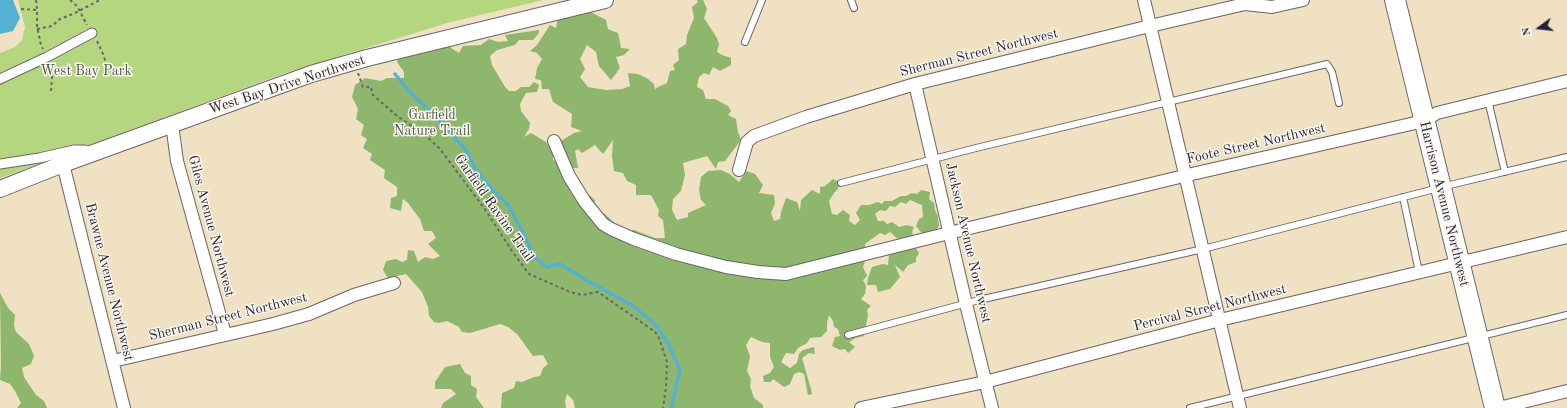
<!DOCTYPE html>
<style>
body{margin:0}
#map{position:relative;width:1567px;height:408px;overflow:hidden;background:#efe1c1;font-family:"Old Standard TT",serif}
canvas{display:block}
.north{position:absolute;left:1519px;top:8px;width:40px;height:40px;-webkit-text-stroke:3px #fbf7ec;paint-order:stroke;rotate:255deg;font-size:11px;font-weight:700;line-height:16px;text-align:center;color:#22223b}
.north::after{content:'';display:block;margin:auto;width:14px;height:18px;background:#22223b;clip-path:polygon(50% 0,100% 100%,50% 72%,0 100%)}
</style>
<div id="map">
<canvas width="1567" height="408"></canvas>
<div class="north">N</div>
</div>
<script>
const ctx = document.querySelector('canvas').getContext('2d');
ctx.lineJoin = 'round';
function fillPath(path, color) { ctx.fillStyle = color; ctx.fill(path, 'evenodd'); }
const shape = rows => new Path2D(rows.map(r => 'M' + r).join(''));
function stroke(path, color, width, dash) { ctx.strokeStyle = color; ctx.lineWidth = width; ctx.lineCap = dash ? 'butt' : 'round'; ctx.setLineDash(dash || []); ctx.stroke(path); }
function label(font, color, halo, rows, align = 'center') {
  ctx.font = font + ' "Old Standard TT",serif'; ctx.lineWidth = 3; ctx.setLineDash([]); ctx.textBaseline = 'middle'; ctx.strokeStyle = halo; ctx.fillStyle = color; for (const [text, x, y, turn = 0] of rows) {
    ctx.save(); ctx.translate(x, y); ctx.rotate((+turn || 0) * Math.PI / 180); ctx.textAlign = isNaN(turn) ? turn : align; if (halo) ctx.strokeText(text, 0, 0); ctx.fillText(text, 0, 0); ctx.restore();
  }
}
const green = shape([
 [18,0,543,0,447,23,285,73,0,178,0,53,15,47,22,40,25,27]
]);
const forest = shape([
 [697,0,703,0,707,9,704,18,717,38,719,44,717,52,722,55,731,58,731,65,720,71,713,67,709,75,704,73,699,77,697,87,703,90,706,99,715,99,728,106,731,111,728,115,736,119,738,132,741,140,725,161,718,162,716,169,707,156,683,163,685,175,681,191,673,199,672,210,677,220,688,217,688,213,706,205,701,200,699,190,701,177,708,171,721,170,730,174,739,182,746,171,755,174,763,185,759,193,774,195,775,203,771,213,774,221,780,219,781,212,786,198,797,202,800,211,801,200,812,190,820,194,820,187,825,186,833,179,839,182,838,189,834,193,829,201,832,214,837,215,843,210,850,215,849,221,855,225,860,220,856,213,861,205,869,205,878,202,882,204,884,201,892,201,901,196,906,196,912,193,917,194,921,190,930,192,929,199,934,203,935,210,938,217,939,226,934,232,924,235,920,231,916,226,919,219,923,217,922,205,910,200,906,204,901,202,895,207,890,206,886,211,880,210,875,214,878,221,884,221,887,224,892,222,899,227,907,225,914,227,912,232,916,244,916,248,919,253,916,258,916,262,908,265,903,272,895,265,900,277,890,289,878,292,876,285,867,285,868,278,872,267,883,264,888,265,889,254,900,241,890,232,885,235,880,233,865,244,865,261,863,267,867,276,863,280,866,286,865,294,861,299,871,306,867,310,868,315,864,336,856,338,849,342,855,347,848,353,845,349,840,350,832,346,835,337,840,336,838,329,834,327,833,321,829,315,827,322,827,331,821,337,810,338,807,343,798,348,794,354,786,353,781,362,790,368,797,363,799,354,803,350,814,347,815,354,809,353,802,358,811,389,812,394,808,395,804,374,799,372,794,374,790,384,784,387,773,379,771,382,764,382,763,376,770,373,774,367,770,357,770,343,762,342,751,337,746,345,750,356,747,371,751,379,750,386,754,398,763,405,763,408,575,408,573,400,567,394,565,401,566,408,501,408,502,393,514,388,516,381,522,382,534,377,540,376,543,368,548,364,543,355,533,356,517,334,508,327,500,324,470,333,462,332,459,327,447,321,439,323,434,322,429,316,428,307,422,292,406,274,388,278,383,270,386,261,396,259,402,262,407,260,408,250,414,251,418,262,425,257,433,259,440,256,428,244,436,238,432,231,424,231,420,219,408,203,403,199,401,211,390,208,391,198,397,196,397,187,384,178,385,170,370,160,372,154,363,148,367,139,361,135,364,125,356,119,358,109,352,97,355,85,365,78,381,81,387,78,404,78,404,72,397,62,400,54,448,41,451,48,459,53,463,46,481,45,489,39,498,42,508,41,505,35,539,30,539,33,533,40,519,40,515,45,497,50,490,56,492,65,505,87,509,91,516,91,521,87,529,87,534,82,539,85,537,92,526,93,520,104,521,111,530,123,529,129,524,137,531,133,546,142,553,151,553,160,562,165,586,192,595,200,594,211,605,214,612,221,618,226,621,231,634,230,655,238,665,238,663,220,658,216,659,210,651,195,636,195,636,185,627,181,623,173,614,171,612,156,613,140,603,154,595,145,582,153,578,149,575,151,578,168,570,168,561,150,561,141,574,133,582,131,571,127,572,114,553,102,549,89,542,89,541,80,535,79,537,68,542,59,537,53,530,51,537,45,550,25,556,28,558,17,589,11,606,20,608,29,618,33,621,48,630,49,624,55,616,57,620,68,611,80,599,66,596,52,587,45,580,59,585,69,580,77,588,87,606,90,622,89,630,86,628,73,638,74,648,79,654,84,655,90,656,88,667,83,670,71,675,70,673,65,679,60,678,49,686,44,687,35,694,18,692,7,698,2],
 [0,293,8,308,15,315,14,326,16,332,29,344,34,356,31,364,22,368,24,377,36,395,44,401,47,408,17,408,21,403,15,391,10,384,0,380,1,365],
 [460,364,465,373,471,376,471,385,477,389,476,397,484,408,441,408,443,403,456,394,451,389,435,389,435,382,445,367]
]);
const water = shape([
 [0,0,13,0,20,18,13,31,0,34]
]);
const stream = shape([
 [395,74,409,91,434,115,466,150,475,168,490,187,509,206,535,257,547,267,560,264,581,277,633,306,656,325,668,343,680,370,671,408]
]);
const path = shape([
 [36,0,37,10,37,26,41,45,43,49],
 [70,0,77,6,87,25],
 [21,9,37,10],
 [37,29,52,26,60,19,73,14,100,0],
 [97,41,103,54,109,71],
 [51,65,54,72,52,77,51,91],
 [55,73,60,76],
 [358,73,363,87,371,87,372,94,397,116,424,134,440,149,484,208,514,254,529,274,570,292,582,295,598,292,651,329,658,335,667,362,666,387,663,408]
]);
const service = shape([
 [851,0,854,8],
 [745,42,762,0],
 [1488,100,1505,172],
 [841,183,976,148,1327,64,1332,72,1339,103],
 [1403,197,1419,272],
 [848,335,979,300,1203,249,1454,184,1567,157],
 [1190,408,1567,315]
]);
const pedestrian = shape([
 [0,79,47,57,92,33],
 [0,164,39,158,74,150,85,150]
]);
const minor = shape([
 [1144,0,1240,408],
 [1245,4,1272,7,1303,0],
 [915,84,966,304,992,408],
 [172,124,177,161,225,334],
 [554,141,569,176,585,202,603,224,611,229,634,239,676,254,726,267,758,272,786,274,949,233,1192,174,1424,121,1437,113,1567,81],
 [63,164,124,408],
 [739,170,747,142,754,136,806,117,915,84,1150,26,1245,4,1251,0],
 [113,361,273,324,309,314,354,295,394,283],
 [861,408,985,382,1163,335,1220,320,1567,237],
 [1499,408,1567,391]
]);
const tertiary = shape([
 [0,189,63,164,311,74,367,58,605,0]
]);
const primary = shape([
 [1395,0,1495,408]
]);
const streetNames = [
 ["Sherman Street Northwest",979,53,-14],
 ["West Bay Drive Northwest",287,85,-18],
 ["Foote Street Northwest",1256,144,-13],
 ["Harrison Avenue Northwest",1444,204,76],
 ["Garfield Ravine Trail",494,208,55],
 ["Giles Avenue Northwest",211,226,75],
 ["Jackson Avenue Northwest",968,243,77],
 ["Brawne Avenue Northwest",109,282,76],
 ["Percival Street Northwest",1210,308,-14],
 ["Sherman Street Northwest",228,317,-14]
];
const parkNames = [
 ["West Bay Park",86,71],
 ["Garfield",432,115],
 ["Nature Trail",432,131]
];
fillPath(green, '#b3d67e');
fillPath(forest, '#8eb76d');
fillPath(water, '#54b1d2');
stroke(stream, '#54b1d2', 3.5);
stroke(service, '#6a656a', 8);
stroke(pedestrian, '#6a656a', 11);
stroke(minor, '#6a656a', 14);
stroke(tertiary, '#6a656a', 18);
stroke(primary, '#6a656a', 22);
stroke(path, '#6a656a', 2, [3, 3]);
stroke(service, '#fff', 6);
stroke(pedestrian, '#fff', 9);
stroke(minor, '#fff', 12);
stroke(tertiary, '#fff', 16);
stroke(primary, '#fff', 20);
label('14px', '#22223b', '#fbf7ec', streetNames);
label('14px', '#4e584f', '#fbf7ec', parkNames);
</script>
